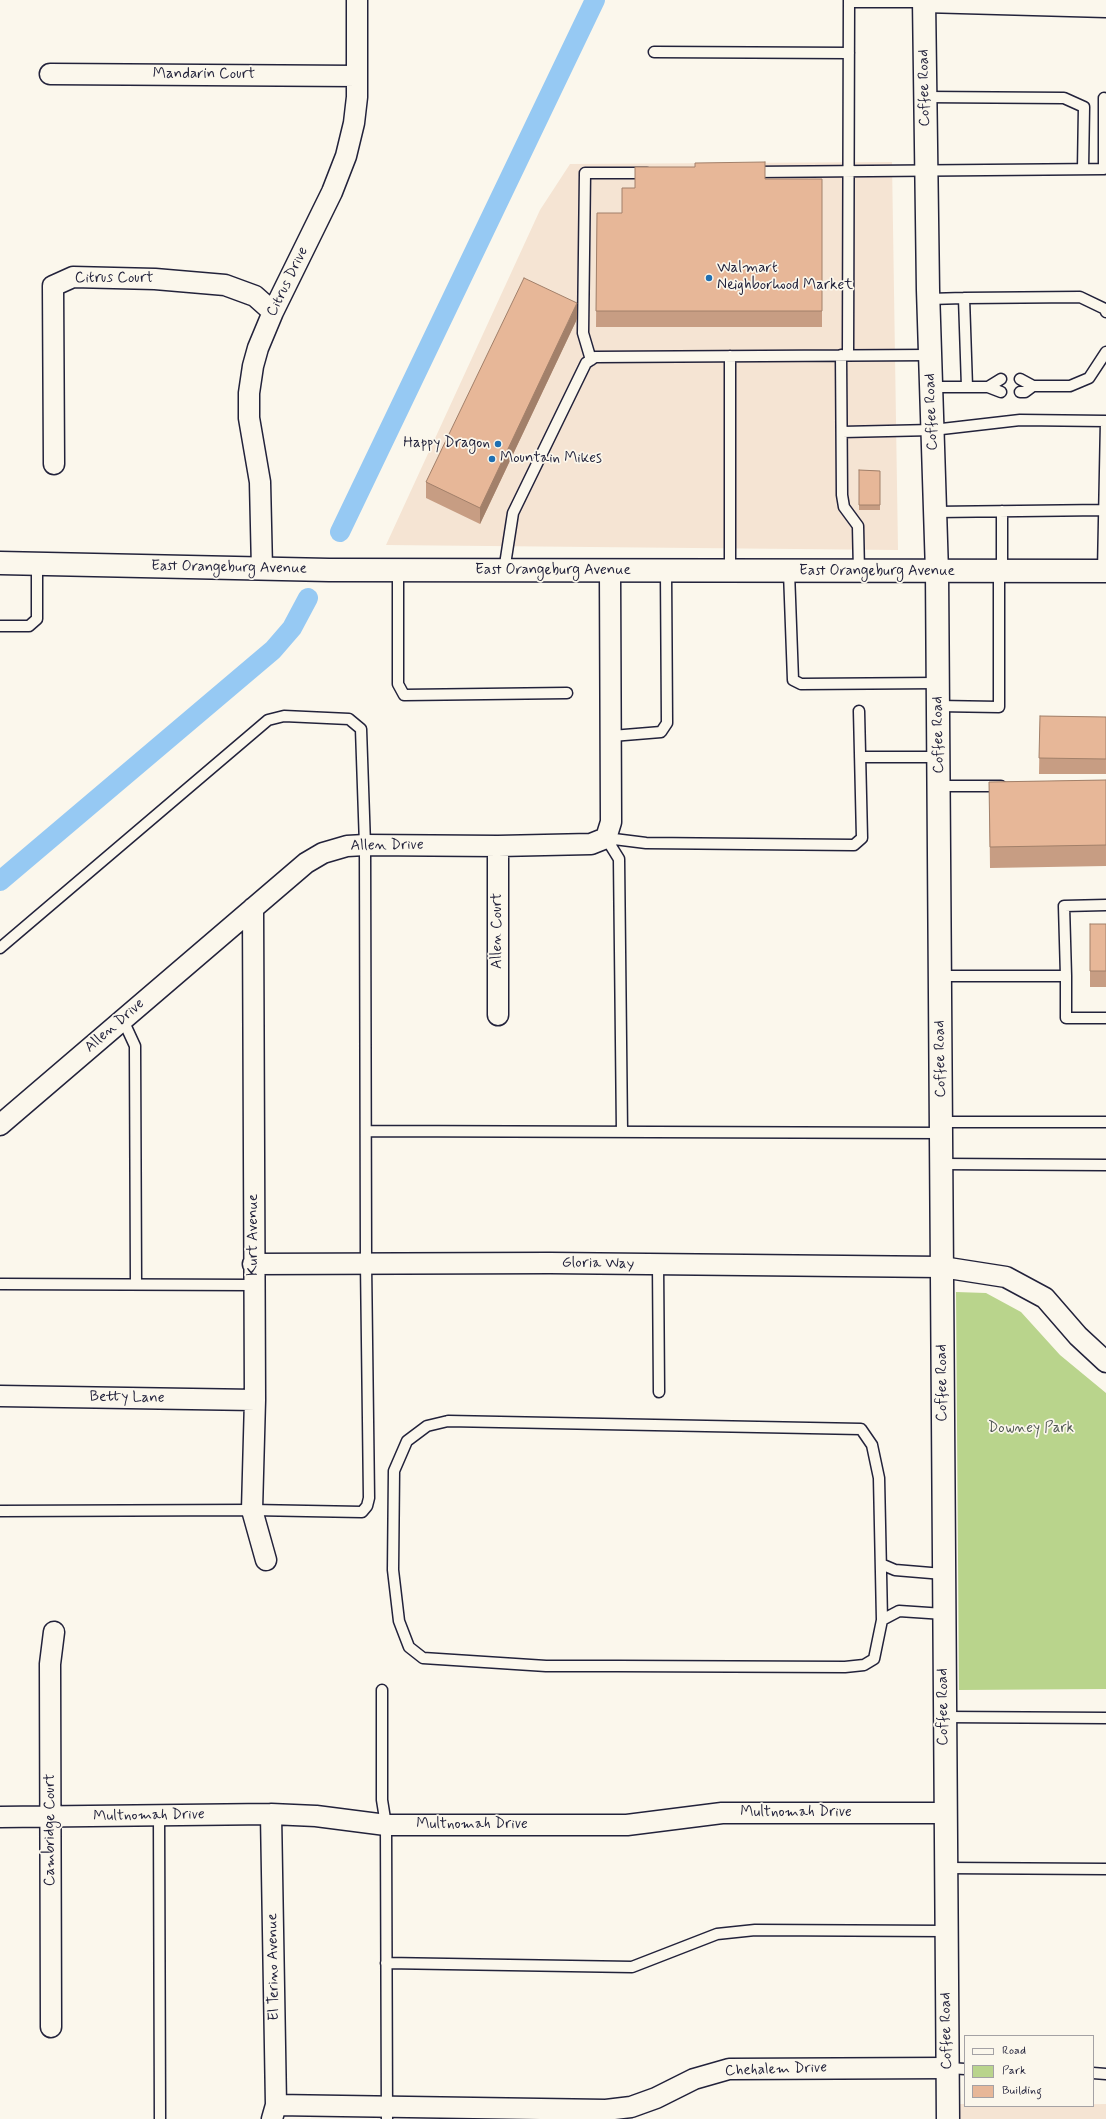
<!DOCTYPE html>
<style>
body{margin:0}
#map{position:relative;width:1106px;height:2119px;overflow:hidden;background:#fbf7ec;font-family:Mynerve,sans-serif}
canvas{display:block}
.legend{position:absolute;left:964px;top:2035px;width:130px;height:72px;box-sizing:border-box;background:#fbf7ec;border:1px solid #a4a2a5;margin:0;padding:5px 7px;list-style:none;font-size:12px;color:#22223b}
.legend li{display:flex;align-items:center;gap:8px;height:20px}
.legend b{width:20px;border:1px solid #a4a2a5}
</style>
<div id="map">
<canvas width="1106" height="2119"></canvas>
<ul class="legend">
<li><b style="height:5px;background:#fbf7ec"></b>Road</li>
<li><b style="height:11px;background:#b9d48c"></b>Park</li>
<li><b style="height:11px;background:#e7b798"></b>Building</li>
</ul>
</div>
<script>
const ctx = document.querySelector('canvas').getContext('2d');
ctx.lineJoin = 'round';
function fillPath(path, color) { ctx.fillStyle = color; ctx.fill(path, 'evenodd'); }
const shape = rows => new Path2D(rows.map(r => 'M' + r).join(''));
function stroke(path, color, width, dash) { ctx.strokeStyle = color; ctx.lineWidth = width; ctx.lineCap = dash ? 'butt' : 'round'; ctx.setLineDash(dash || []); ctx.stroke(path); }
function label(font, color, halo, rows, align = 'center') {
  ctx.font = font + ' Mynerve,sans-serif'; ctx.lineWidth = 3.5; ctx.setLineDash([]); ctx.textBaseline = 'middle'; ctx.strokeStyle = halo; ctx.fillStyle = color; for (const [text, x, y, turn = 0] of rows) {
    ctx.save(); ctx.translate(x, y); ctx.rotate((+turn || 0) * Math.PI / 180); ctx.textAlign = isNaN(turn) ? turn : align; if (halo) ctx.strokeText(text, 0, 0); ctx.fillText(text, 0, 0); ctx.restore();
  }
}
const built = shape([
 [892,162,898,550,386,545,540,210,570,164],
 [960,2104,965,2104,965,2106,1106,2104,1106,2119,960,2119]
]);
const green = shape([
 [956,1292,986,1293,1021,1312,1060,1355,1106,1393,1106,1689,959,1690]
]);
const canal = shape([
 [340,532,595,0],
 [0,881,273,650,292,628,308,598]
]);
const service = shape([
 [849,2,924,2],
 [654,52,849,53],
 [925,97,1064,98,1084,107,1083,169],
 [753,172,1104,169,1104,98],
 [929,299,964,298],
 [841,355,842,495,844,507,858,526,859,572],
 [848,355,849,0],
 [730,356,730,572],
 [591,360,583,333,585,173,647,173],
 [1020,379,1033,386,1025,392,1020,392],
 [1033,386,1070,386,1089,378,1106,352],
 [931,387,988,387,1001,379],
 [967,387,964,298,1080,297,1105,309,1106,312],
 [988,387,1001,392],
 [842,432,933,430,1020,420,1106,421,1103,571],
 [935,512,1104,510],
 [398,570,398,684,404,695,567,693],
 [504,571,513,513,586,363,595,357,930,355],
 [789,572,793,680,801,684,938,683],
 [1002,572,1002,511],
 [0,626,29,626,37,619,37,563],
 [938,706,999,707,999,572],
 [612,736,661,732,667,723,666,572],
 [860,757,939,757],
 [939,786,1001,786],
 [606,838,646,843,854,845,862,838,859,711],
 [606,838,619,859,622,1132],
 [0,948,268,720,284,716,349,719,361,729,365,845,366,1263,369,1498,367,1506,362,1512,252,1510,0,1511],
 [940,976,1066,976,1064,906,1106,905],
 [1066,976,1066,1018,1106,1018],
 [123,1020,135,1046,136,1284],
 [942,1122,1106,1122],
 [366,1131,942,1133],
 [942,1164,1106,1165],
 [658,1264,659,1392],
 [0,1284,254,1285],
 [448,1421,861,1429,872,1445,879,1478,882,1620,874,1659,864,1665,845,1667,618,1666,546,1666,423,1658,409,1647,399,1621,393,1570,394,1471,407,1441,427,1426,448,1421],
 [881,1564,895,1570,943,1574],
 [882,1620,899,1611,944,1614],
 [382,1690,382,1800,386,1825,387,2119],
 [944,1717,1106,1718],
 [159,1815,160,2119],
 [945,1868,1106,1869],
 [386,1963,632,1967,717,1934,755,1930,946,1931],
 [948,2068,965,2069],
 [1093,2073,1106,2074]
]);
const minor = shape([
 [924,2,1106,7],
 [50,74,357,76],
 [54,464,53,286,73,277,155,279,225,285,255,296,273,312],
 [262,569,260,482,249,418,249,393,253,366,258,348,273,312,332,192,346,156,354,123,357,97,357,0],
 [498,846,498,1015],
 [253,908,255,1400,252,1510,266,1560],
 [0,1125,306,863,323,853,347,846,365,845,498,846,591,844,606,838,611,822,610,571],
 [253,1264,550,1263,942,1267,1006,1277,1045,1298,1078,1336,1106,1362],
 [0,1396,255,1400],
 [271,1814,276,2105,272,2119],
 [0,1817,271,1814,316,1816,386,1825,627,1825,722,1813,945,1813],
 [51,2027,50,1664,54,1632],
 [276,2105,606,2110,631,2107,656,2098,694,2079,729,2069,948,2068]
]);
const tertiary = shape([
 [0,563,329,570,1106,571]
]);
const secondary = shape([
 [924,0,928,290,937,572,948,2119]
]);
const wall = shape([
 [765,179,822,179,822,327,596,327,597,213,622,213,635,188],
 [577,319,480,524,426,498,426,482],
 [859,470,880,471,880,510,859,510],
 [1040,716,1106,717,1106,774,1039,774],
 [1106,780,1106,866,990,868,989,782],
 [1090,924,1106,924,1106,987,1090,987]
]);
const shadedWall = shape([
 [577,303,577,319,480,524,480,508]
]);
const building = shape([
 [765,162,765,179,822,179,822,311,596,311,597,213,622,213,622,188,635,188,635,167,695,167,695,163,765,162],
 [524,278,577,303,480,508,426,482,524,278],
 [859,470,880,471,880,505,859,505,859,470],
 [1040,716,1106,717,1106,759,1039,758,1040,716],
 [1106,780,1106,845,990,847,989,782,1106,780],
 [1090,924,1106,924,1106,971,1090,971,1090,924]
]);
const markers = [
 [709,278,4,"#1f6fb2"],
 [498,444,4,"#1f6fb2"],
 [492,459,4,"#1f6fb2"]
];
const streetNames = [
 ["Mandarin Court",204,75],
 ["Coffee Road",925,88,-91],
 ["Citrus Court",114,279],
 ["Citrus Drive",288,282,-64],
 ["Coffee Road",932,412,-92],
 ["East Orangeburg Avenue",229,568,1],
 ["East Orangeburg Avenue",553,571],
 ["East Orangeburg Avenue",877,572],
 ["Coffee Road",939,735,-91],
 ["Allen Drive",387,846,-1],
 ["Allen Court",498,931,-90],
 ["Allen Drive",115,1026,-41],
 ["Coffee Road",941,1059,-91],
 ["Kurt Avenue",254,1235,-90],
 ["Gloria Way",598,1264,1],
 ["Coffee Road",943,1383,-90],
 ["Betty Lane",127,1398,1],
 ["Coffee Road",944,1707,-90],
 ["Multnomah Drive",796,1813],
 ["Multnomah Drive",149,1816,-1],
 ["Multnomah Drive",472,1825],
 ["Cambridge Court",51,1830,-90],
 ["El Terino Avenue",274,1967,-91],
 ["Coffee Road",947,2031,-91],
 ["Chehalem Drive",776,2070,-2]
];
const poiNames = [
 ["Walmart",717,269],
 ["Neighborhood Market",717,286],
 ["Happy Dragon",490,444,"right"],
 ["Mountain Mikes",500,459]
];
const parkNames = [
 ["Downey Park",1031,1429]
];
fillPath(built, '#f5e4d3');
fillPath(green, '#b9d48c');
stroke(canal, '#96c9f3', 20);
stroke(service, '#22223b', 13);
stroke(minor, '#22223b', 23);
stroke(tertiary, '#22223b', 25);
stroke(secondary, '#22223b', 25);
stroke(service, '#fbf7ec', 10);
stroke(minor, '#fbf7ec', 20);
stroke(tertiary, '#fbf7ec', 22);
stroke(secondary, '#fbf7ec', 22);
fillPath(wall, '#c79d83');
fillPath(shadedWall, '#a2806a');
fillPath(building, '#e7b798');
stroke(building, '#a2806a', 1);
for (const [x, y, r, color] of markers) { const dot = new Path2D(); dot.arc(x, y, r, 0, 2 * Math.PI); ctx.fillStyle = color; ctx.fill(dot); stroke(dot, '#fbf7ec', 1.5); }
label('15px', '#22223b', '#fbf7ec', streetNames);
label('15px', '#22223b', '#fbf7ec', poiNames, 'left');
label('15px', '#4f5753', '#fbf7ec', parkNames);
</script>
